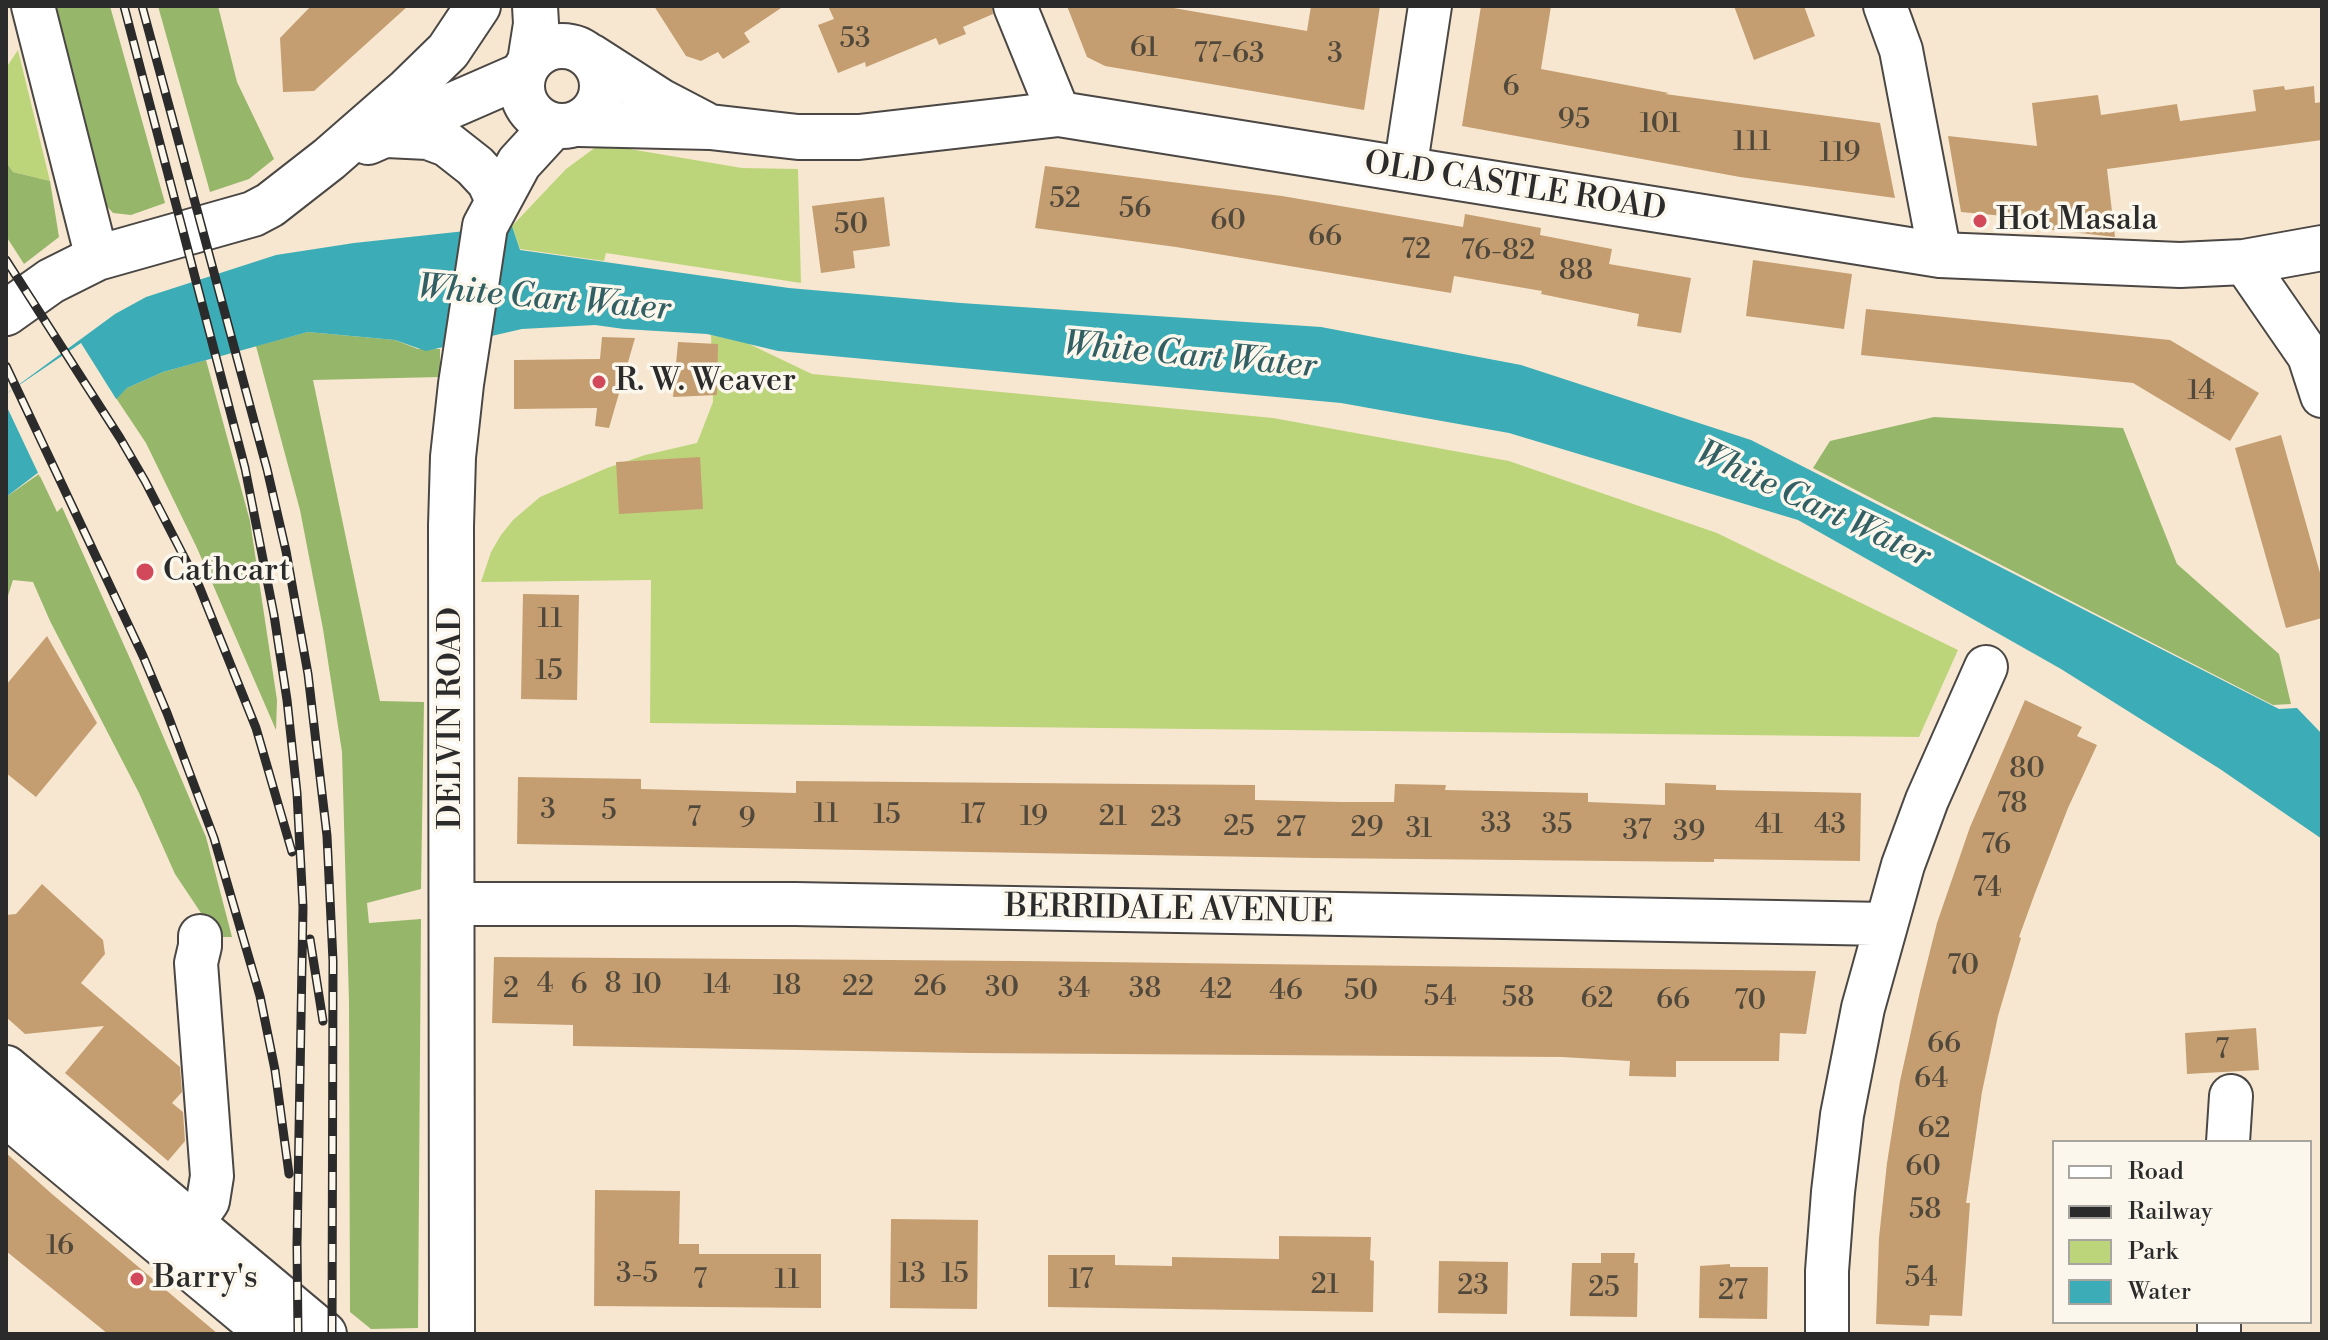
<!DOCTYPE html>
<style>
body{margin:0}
#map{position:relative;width:2328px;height:1340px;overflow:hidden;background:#f7e7d0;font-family:"Libre Bodoni",serif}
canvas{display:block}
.frame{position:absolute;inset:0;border:8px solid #2b2b2b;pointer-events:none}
.legend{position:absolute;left:2052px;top:1140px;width:260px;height:184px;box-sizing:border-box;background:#fbf7ec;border:2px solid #a8a59f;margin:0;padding:10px 14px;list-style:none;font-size:24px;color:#2b2b2b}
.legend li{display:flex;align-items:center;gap:16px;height:40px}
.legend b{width:40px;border:2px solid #a8a59f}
</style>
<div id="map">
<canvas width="2328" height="1340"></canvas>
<div class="frame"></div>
<ul class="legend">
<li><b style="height:10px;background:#fff"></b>Road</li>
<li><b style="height:10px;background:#2b2b2b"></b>Railway</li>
<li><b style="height:22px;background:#bdd57a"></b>Park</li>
<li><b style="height:22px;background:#3cadb6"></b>Water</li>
</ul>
</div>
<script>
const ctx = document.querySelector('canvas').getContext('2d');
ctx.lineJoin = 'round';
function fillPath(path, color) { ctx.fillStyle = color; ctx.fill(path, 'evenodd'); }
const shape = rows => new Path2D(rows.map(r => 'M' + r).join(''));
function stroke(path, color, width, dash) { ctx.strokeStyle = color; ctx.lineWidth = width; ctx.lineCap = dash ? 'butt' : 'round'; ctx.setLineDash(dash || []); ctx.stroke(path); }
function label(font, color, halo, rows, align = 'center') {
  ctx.font = font + ' "Libre Bodoni",serif'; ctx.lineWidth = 7; ctx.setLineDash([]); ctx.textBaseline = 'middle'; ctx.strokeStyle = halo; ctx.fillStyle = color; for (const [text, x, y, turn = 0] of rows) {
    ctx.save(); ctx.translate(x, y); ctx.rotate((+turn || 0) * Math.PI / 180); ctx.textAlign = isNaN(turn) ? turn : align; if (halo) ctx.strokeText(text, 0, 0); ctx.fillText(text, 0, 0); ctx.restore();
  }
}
const green = shape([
 [18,50,50,181,13,172,6,162,6,68],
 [600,144,742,168,798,169,801,283,606,253,604,261,520,249,512,226,566,169],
 [711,335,747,343,812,374,1273,418,1509,461,1717,533,1958,650,1919,737,650,723,651,580,481,582,491,552,501,535,513,520,540,497,607,468,645,455,697,443,713,402]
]);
const forest = shape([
 [53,6,110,6,165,203,131,215,113,213,106,205],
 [158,6,218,6,237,82,274,159,249,179,210,192],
 [6,162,13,172,50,181,59,237,24,264,6,236],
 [308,332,395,340,418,349,440,349,440,377,313,380,380,701,424,702,421,889,367,903,369,923,421,919,418,1328,371,1329,350,1312,349,1001,342,752,323,629,300,510,256,346],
 [206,360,250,521,277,700,276,730,197,548,146,443,116,398,127,388,163,372],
 [1934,417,2123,428,2177,564,2279,654,2291,704,2273,705,1813,468,1830,441],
 [39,474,57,512,62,507,132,663,206,837,232,937,217,937,175,874,139,793,50,621,33,582,13,580,6,602,6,497]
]);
const water = shape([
 [512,226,520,250,789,288,961,303,1321,327,1521,365,1751,440,2279,709,2297,708,2322,734,2322,839,2220,769,2061,669,1798,520,1509,433,1341,403,778,351,707,334,624,329,595,325,522,329,426,351,395,340,308,332,163,372,127,388,64,453,6,497,6,394,115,314,146,297,276,255,354,243]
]);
const pier = shape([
 [81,343,118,402,96,428,40,477,6,405,6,394]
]);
const building = shape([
 [311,6,408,6,314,91,283,92,280,38],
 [654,6,784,6,744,33,750,42,723,59,718,52,701,61,686,56],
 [828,6,992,6,993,14,963,27,966,34,939,45,936,38,866,67,865,62,838,73,818,25,834,19],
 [1067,6,1162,6,1307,31,1311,6,1380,6,1364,110,1105,66,1087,57],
 [1481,6,1551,6,1541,69,1669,93,1665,94,1880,123,1895,198,1740,177,1462,126],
 [1734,6,1804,6,1815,36,1754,60],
 [2284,86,2285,90,2314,86,2315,103,2322,102,2322,140,2107,169,2115,237,2036,228,2037,219,1961,212,1948,136,2037,146,2032,103,2098,95,2101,115,2177,104,2180,121,2256,111,2253,90],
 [1045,166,1282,196,1463,227,1465,214,1541,228,1540,235,1612,249,1609,264,1691,278,1681,333,1637,326,1639,314,1541,294,1542,291,1454,276,1451,293,1176,247,1035,228],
 [884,197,890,246,853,251,855,268,821,273,812,206],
 [1753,260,1852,274,1844,329,1746,316],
 [1866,309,2170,340,2259,393,2230,441,2133,383,1861,355],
 [602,337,635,338,609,428,595,426,597,408,514,409,514,360,600,359],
 [678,342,718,344,717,395,673,397],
 [2281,435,2322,580,2322,618,2286,628,2235,448],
 [700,457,703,509,619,514,616,462],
 [523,594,579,595,577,700,521,699],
 [47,636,97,723,36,797,6,773,6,685],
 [2025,700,2082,727,2077,736,2097,745,2068,808,2035,893,2019,937,2021,938,1998,1016,1982,1092,1966,1203,1970,1203,1962,1316,1930,1315,1929,1326,1876,1324,1879,1238,1887,1163,1900,1081,1920,991,1937,923,1970,827],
 [518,777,641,779,641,789,796,793,796,781,1255,785,1255,800,1341,802,1394,802,1395,784,1446,785,1445,790,1588,793,1588,802,1665,805,1665,783,1716,785,1716,790,1861,793,1860,861,1714,859,1714,862,1316,858,517,844],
 [42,884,103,940,105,954,81,983,180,1067,182,1092,172,1103,183,1112,185,1141,168,1161,65,1073,104,1026,25,1034,6,1017,6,915,16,914],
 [494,957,1021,961,1816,971,1806,1034,1780,1033,1779,1061,1676,1061,1676,1077,1629,1076,1630,1061,1562,1057,971,1053,573,1046,573,1025,492,1023],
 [2256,1028,2259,1070,2187,1074,2185,1033],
 [6,1153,52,1194,218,1334,108,1334,6,1251],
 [595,1190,680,1191,679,1244,699,1244,699,1254,821,1254,821,1308,594,1306],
 [891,1219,978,1220,977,1309,890,1308],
 [1279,1236,1371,1237,1370,1260,1374,1261,1373,1312,1048,1307,1048,1255,1115,1255,1115,1265,1172,1266,1172,1257,1279,1259],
 [1601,1253,1635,1253,1634,1263,1638,1263,1637,1317,1570,1316,1572,1263,1601,1263],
 [1439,1261,1508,1262,1507,1314,1438,1313],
 [1730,1264,1730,1267,1768,1267,1767,1319,1699,1318,1700,1266]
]);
const street = shape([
 [33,6,97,258],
 [1015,6,1059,114],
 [1885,6,1901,50,1940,255],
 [1405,170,1430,6],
 [2244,262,2309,356,2322,396],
 [453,904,795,904,1886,924],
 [2228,1142,2231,1096],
 [192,1224,208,1201,212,1176,196,963,200,946,200,936],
 [1827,1334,1827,1271,1833,1192,1842,1115,1863,1008,1903,865,1927,800,1986,667],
 [2219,1334,2219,1322]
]);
const secondary = shape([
 '522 86a40 40 0 1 1 80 0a40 40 0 1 1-80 0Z',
 [590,56,660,101,704,124],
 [530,62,536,24,535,6],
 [579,124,710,127,798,137,859,137,1059,114,1940,255,2180,265,2244,262,2322,248],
 [387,135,428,137,447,144,475,166,489,181,498,200],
 [368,142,524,74],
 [6,313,51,281,97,258,253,214,270,205,329,159,408,90,448,51,478,6],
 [6,1068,324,1334],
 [6,1114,270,1334],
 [452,1334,451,526,453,457,461,384,485,226,519,163,553,126]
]);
const rail = shape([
 [124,6,245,468,274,615,287,700,297,793,303,907,297,1245,298,1334],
 [142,6,267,469,286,551,308,674,327,836,333,961,332,1334],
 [6,260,120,438,145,481,199,586,256,728,292,852],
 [6,366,143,656,167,713,214,838,260,996,275,1070,289,1174],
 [310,939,323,1021]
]);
const markers = [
 [1980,221,8,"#d1495b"],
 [599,382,8,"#d1495b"],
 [145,572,10,"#d1495b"],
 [137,1279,8,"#d1495b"]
];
const numberNames = [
 ["53",855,40],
 ["61",1144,49],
 ["77-63",1229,55],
 ["3",1335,55],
 ["6",1511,88],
 ["95",1574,121],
 ["101",1660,125],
 ["111",1752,143],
 ["119",1840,154],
 ["52",1065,200],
 ["56",1135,210],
 ["60",1228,222],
 ["50",851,226],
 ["66",1325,238],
 ["72",1416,251],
 ["76-82",1498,252],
 ["88",1576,272],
 ["14",2201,392],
 ["11",550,620],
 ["15",549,672],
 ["80",2027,770],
 ["78",2012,805],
 ["3",548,811],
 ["5",609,812],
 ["11",826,815],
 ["15",887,816],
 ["17",973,816],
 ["19",1034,818],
 ["21",1113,818],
 ["7",694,819],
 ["23",1166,819],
 ["9",747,820],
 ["33",1496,825],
 ["35",1557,826],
 ["41",1769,826],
 ["43",1830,826],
 ["25",1239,828],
 ["27",1291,829],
 ["29",1367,829],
 ["31",1419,830],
 ["37",1637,832],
 ["39",1689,833],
 ["76",1996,846],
 ["74",1987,889],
 ["70",1963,967],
 ["4",545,985],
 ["8",613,985],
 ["6",579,986],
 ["10",647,986],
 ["14",717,986],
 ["18",787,987],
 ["22",858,988],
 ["26",930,988],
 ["30",1002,989],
 ["2",511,990],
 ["34",1074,990],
 ["38",1145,990],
 ["42",1216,991],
 ["46",1286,992],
 ["50",1361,992],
 ["54",1440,998],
 ["58",1518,999],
 ["62",1597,1000],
 ["66",1673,1001],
 ["70",1750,1002],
 ["66",1944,1045],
 ["7",2222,1051],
 ["64",1931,1080],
 ["62",1934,1130],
 ["60",1923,1168],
 ["58",1925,1211],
 ["16",60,1247],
 ["3-5",637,1275],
 ["13",912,1275],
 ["15",955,1275],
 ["54",1921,1279],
 ["7",700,1281],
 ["11",787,1281],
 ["17",1081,1281],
 ["21",1325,1286],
 ["23",1473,1287],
 ["25",1604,1289],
 ["27",1733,1292]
];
const streetNames = [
 ["OLD CASTLE ROAD",1515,188,9],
 ["DELVIN ROAD",452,718,-90],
 ["BERRIDALE AVENUE",1169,911,1]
];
const poiNames = [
 ["Hot Masala",1996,221],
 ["R. W. Weaver",615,382],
 ["Cathcart",163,572],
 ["Barry's",153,1279]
];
const waterNames = [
 ["White Cart Water",544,300,5],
 ["White Cart Water",1190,357,5],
 ["White Cart Water",1813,506,25]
];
fillPath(green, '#bdd57a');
fillPath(forest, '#96b66a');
fillPath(water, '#3cadb6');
fillPath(pier, '#f7e7d0');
fillPath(building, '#c49e71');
stroke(street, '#4a4744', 46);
stroke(secondary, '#4a4744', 48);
stroke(street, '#fff', 42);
stroke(secondary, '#fff', 44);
stroke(rail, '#2b2b2b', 9);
stroke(rail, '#fbf7ec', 6, [18]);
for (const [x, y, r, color] of markers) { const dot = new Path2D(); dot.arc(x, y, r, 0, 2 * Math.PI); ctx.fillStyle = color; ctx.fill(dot); stroke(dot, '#fbf7ec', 3); }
label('28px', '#51483c', null, numberNames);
label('32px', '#2b2b2b', '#fbf7ec', streetNames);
label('32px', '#2b2b2b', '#fbf7ec', poiNames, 'left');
label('italic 34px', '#325f63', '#fbf7ec', waterNames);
</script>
